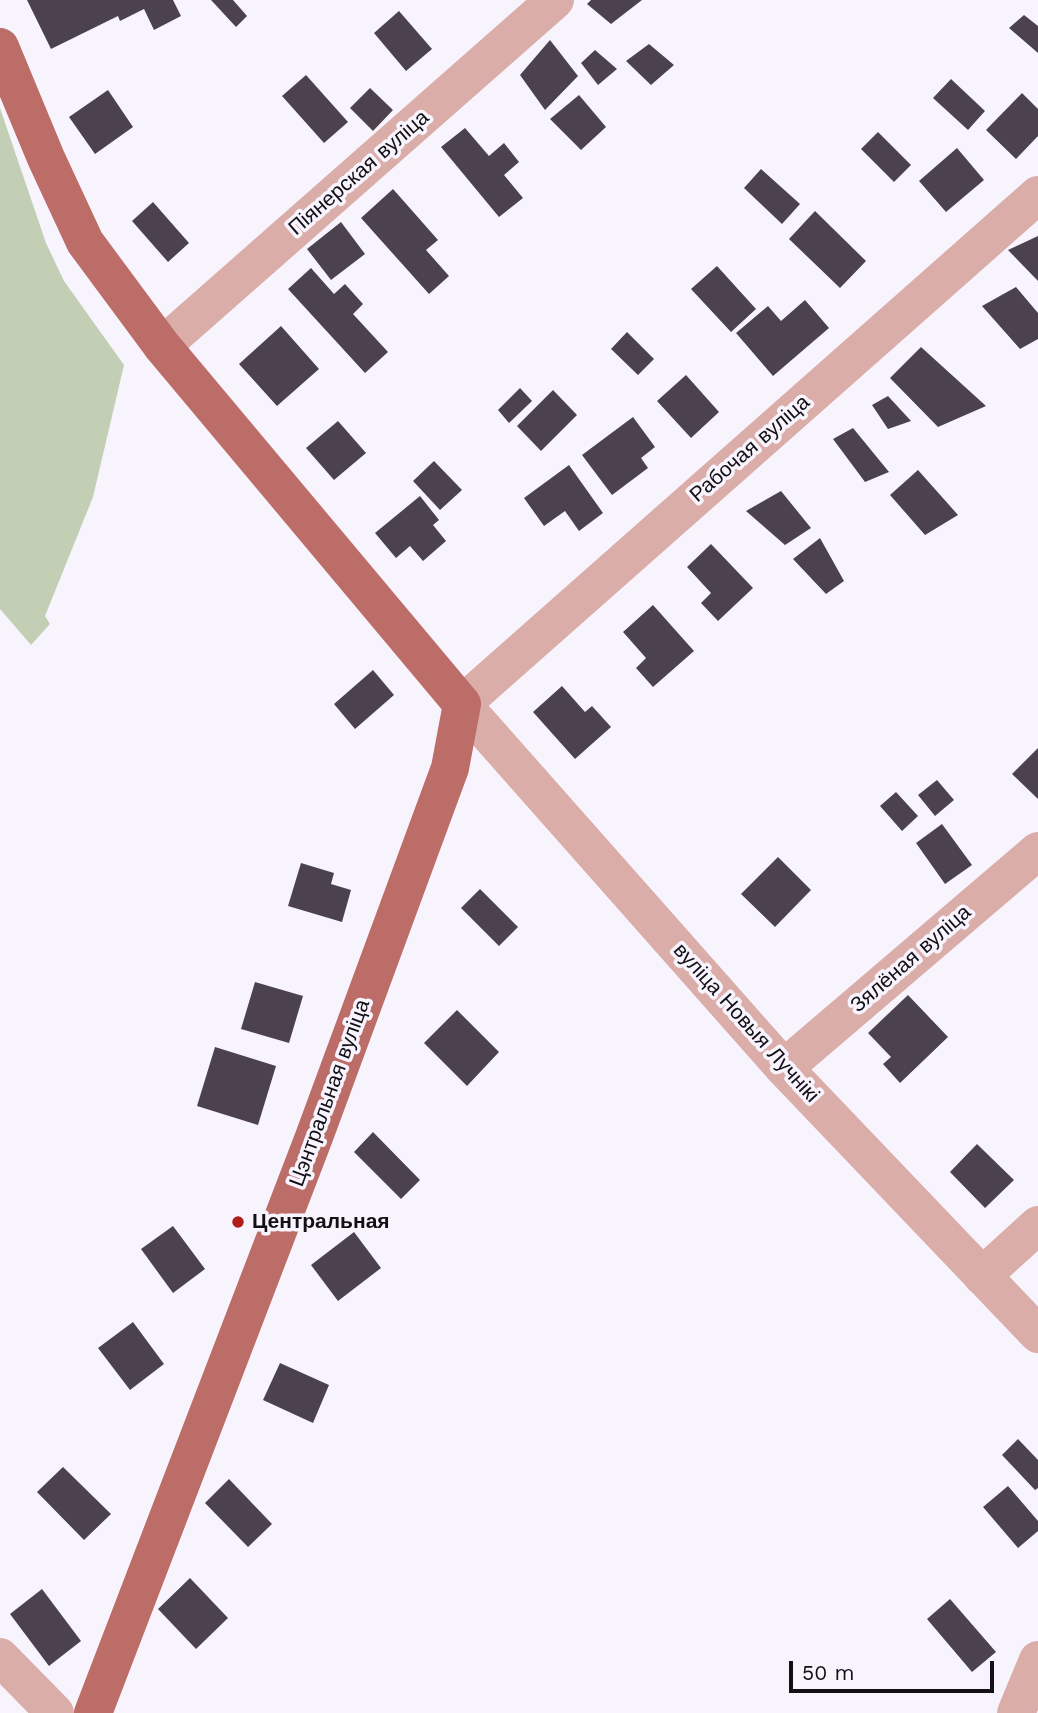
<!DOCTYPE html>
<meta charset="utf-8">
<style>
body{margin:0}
#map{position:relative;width:1038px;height:1713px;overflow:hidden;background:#f8f4fe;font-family:"Work Sans",sans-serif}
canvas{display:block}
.scale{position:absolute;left:789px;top:1661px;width:205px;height:32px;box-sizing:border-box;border:4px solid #121015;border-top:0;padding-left:9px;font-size:21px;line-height:24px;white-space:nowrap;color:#121015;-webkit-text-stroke:5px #f8f4fe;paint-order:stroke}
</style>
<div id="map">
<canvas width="1038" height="1713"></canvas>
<div class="scale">50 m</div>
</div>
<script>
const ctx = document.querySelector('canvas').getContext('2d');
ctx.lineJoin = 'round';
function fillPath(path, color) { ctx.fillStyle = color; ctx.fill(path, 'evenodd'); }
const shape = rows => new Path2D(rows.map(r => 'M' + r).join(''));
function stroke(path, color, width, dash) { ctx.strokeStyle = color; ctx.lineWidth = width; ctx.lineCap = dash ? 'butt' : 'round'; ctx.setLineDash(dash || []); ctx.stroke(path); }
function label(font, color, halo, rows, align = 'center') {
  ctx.font = font + ' "Work Sans",sans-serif'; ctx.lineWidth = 7; ctx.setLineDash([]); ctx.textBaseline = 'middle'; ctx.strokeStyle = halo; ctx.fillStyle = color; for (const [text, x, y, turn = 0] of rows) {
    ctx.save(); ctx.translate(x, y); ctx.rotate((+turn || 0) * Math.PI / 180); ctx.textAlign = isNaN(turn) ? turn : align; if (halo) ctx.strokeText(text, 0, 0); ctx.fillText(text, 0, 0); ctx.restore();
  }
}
const green = shape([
 [0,108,46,243,64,281,124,365,93,497,45,616,50,624,31,645,0,609]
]);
const building = shape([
 [27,0,173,0,181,16,154,30,144,9,120,21,118,16,51,49],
 [211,0,233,0,247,16,236,27],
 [591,0,642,0,611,24,587,4],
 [399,11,432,49,406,71,374,33],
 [1024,15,1038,26,1038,53,1009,28],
 [550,40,578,76,545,110,520,75],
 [649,44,674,65,651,85,626,61],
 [595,50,617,69,598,85,581,63],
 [306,75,348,122,324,143,282,96],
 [951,79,985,111,968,130,933,98],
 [370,88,393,110,373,131,350,108],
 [108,90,133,127,95,154,69,117],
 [1022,93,1038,109,1038,136,1016,159,986,130],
 [579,95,606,127,581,150,550,119],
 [465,128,489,156,504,143,519,162,504,175,523,198,499,217,441,147],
 [878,132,911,165,894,182,861,149],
 [957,148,984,180,946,212,919,181],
 [761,169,800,204,782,224,744,188],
 [393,189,438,240,426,250,449,276,429,294,361,218],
 [153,202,189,243,168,262,132,221],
 [815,211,866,261,840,288,789,239],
 [341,222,365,254,331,280,307,249],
 [1038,236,1038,281,1008,250],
 [717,266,756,309,731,332,691,289],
 [311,268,334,294,345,284,363,304,353,314,388,352,365,373,288,289],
 [1016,287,1038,313,1038,339,1020,349,982,306],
 [805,300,829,328,773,376,736,333,768,306,781,321],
 [281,326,319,369,277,406,239,364],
 [627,332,654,359,638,375,611,349],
 [921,347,986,406,938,427,890,378],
 [686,375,719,412,691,438,657,401],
 [520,388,532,401,509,423,498,410],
 [553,390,577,415,541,451,517,426],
 [888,396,911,421,888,429,872,405],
 [633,417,655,447,641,458,648,468,612,495,582,455],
 [338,421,366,453,334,480,306,448],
 [853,428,889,472,865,482,833,439],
 [434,461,462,490,440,510,413,481],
 [569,465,603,513,579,531,565,511,544,526,524,498],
 [918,470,958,515,925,535,890,495],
 [781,491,811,528,785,545,746,511],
 [420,496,439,520,433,525,446,541,423,561,410,546,396,558,375,533],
 [820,538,844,581,826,594,793,559],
 [711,544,753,588,718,621,701,603,711,593,687,567],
 [653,605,694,651,653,687,636,668,646,658,623,632],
 [373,670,394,695,355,729,334,704],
 [562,686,585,712,592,706,611,727,575,759,533,712],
 [1038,748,1038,799,1012,774],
 [937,780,954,800,935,816,918,795],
 [896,792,918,816,902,831,880,806],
 [942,824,972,865,945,884,916,843],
 [778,857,811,890,775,927,741,894],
 [301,863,334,873,331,884,351,890,342,922,288,906],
 [480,889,518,927,499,946,461,908],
 [255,982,303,996,289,1043,241,1029],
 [908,995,948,1037,900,1083,883,1064,891,1057,868,1033],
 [457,1010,499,1052,467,1086,424,1043],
 [215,1047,276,1066,258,1125,197,1106],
 [373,1132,420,1180,401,1199,354,1152],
 [977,1144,1014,1180,985,1208,950,1172],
 [173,1226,205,1269,173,1293,141,1249],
 [354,1232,381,1268,338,1301,311,1265],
 [133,1322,164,1364,130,1390,98,1348],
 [280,1363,329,1385,313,1423,263,1400],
 [1018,1439,1038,1460,1038,1488,1035,1490,1002,1455],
 [63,1467,111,1514,84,1540,37,1492],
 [229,1479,272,1524,248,1547,205,1503],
 [1008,1486,1038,1521,1038,1531,1018,1548,983,1507],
 [190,1578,228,1618,196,1649,158,1609],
 [42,1589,81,1641,49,1666,10,1614],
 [950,1599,996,1652,972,1672,927,1619]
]);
const minor = shape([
 [1038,195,462,704,784,1068,1038,1334],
 [162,346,555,0],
 [784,1068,1038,851],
 [982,1276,1038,1225],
 [0,1657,55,1713],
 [1016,1713,1038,1660]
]);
const major = shape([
 [0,47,46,158,85,242,162,346,462,704,450,768,314,1137,93,1713]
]);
const markers = [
 [238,1222,7,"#ae1c1b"]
];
const streetNames = [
 ["Піянерская вуліца",359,173,-41],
 ["Рабочая вуліца",750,449,-41],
 ["Зялёная вуліца",911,959,-41],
 ["вуліца Новыя Лучнікі",746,1023,48],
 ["Цэнтральная вуліца",330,1093,-70]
];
const poiNames = [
 ["Центральная",252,1222]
];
fillPath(green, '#c3cfb4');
fillPath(building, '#4c424d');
stroke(minor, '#dbada9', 38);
stroke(major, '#bd6d68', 38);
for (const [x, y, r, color] of markers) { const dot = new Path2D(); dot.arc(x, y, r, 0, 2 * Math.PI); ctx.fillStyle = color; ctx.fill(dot); stroke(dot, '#f8f4fe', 2.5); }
label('21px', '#121015', '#f8f4fe', streetNames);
label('bold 21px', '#121015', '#f8f4fe', poiNames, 'left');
</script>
